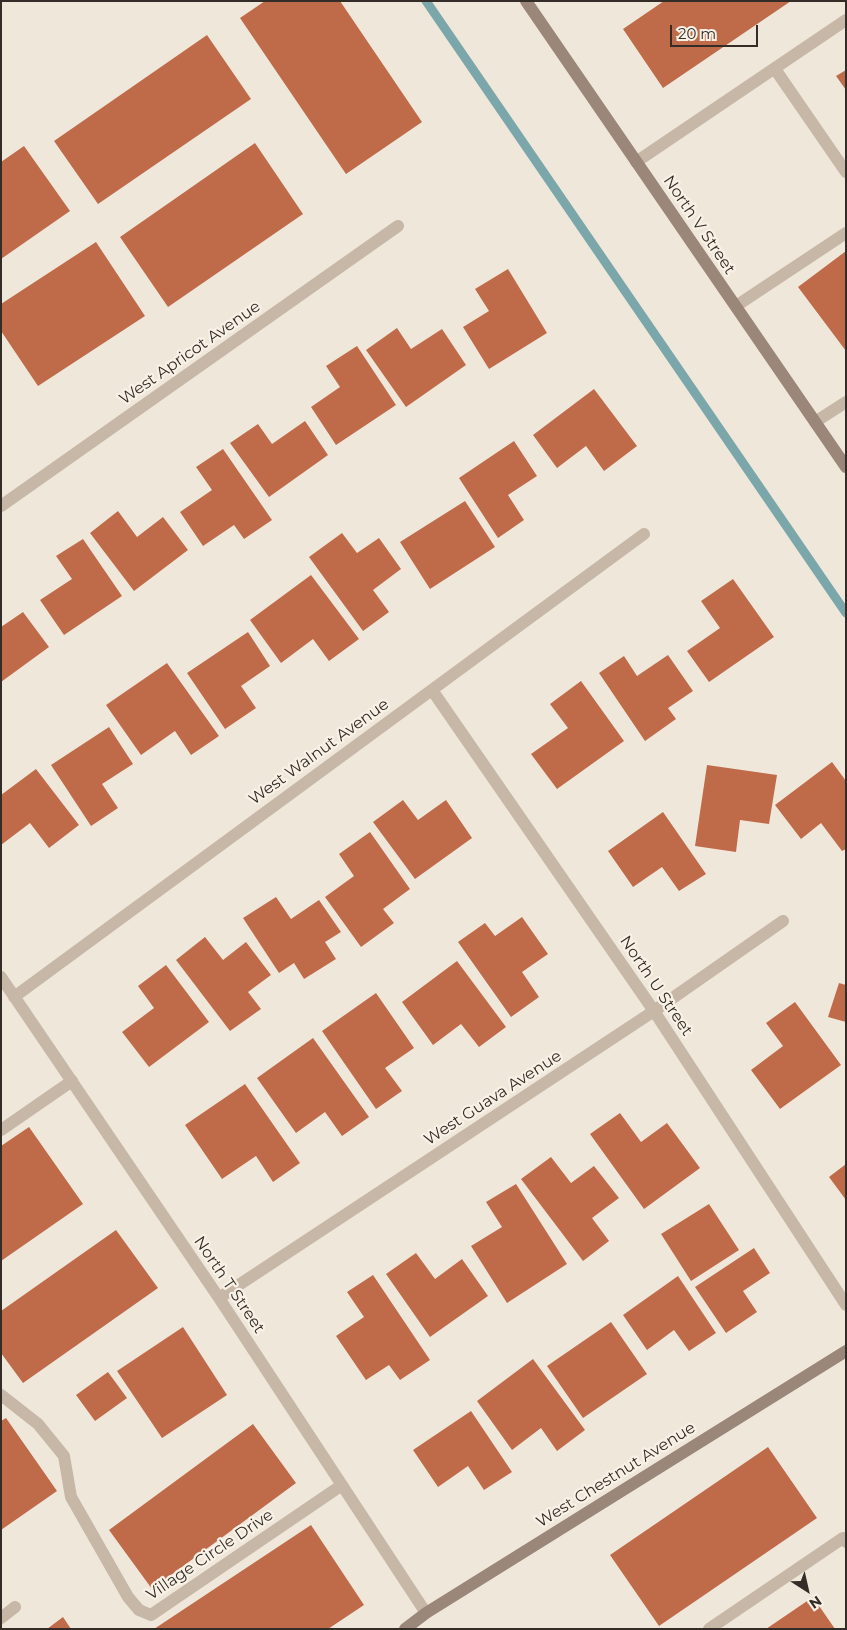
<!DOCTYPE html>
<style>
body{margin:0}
#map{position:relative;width:847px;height:1630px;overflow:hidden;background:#f0e7db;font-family:Montserrat,sans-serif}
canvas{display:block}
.frame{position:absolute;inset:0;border:2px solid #342c27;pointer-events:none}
.north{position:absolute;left:782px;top:1565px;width:50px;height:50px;-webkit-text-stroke:4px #f8f1e6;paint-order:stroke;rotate:145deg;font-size:14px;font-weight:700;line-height:20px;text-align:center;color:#342c27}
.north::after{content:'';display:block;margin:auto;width:18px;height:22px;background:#342c27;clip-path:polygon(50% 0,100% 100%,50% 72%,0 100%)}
.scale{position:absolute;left:670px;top:25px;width:88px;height:22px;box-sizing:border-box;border:2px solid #342c27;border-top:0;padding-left:6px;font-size:15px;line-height:18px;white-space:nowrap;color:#342c27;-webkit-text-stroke:4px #f8f1e6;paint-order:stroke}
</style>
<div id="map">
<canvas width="847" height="1630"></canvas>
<div class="frame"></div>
<div class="north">N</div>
<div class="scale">20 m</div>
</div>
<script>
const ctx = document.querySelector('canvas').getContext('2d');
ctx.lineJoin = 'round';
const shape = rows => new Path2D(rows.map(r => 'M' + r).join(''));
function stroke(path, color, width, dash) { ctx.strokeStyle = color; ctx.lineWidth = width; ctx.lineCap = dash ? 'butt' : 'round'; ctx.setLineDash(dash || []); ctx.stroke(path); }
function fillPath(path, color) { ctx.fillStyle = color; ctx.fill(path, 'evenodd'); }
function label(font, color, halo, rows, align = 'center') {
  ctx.font = font + ' Montserrat,sans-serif'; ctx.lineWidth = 4.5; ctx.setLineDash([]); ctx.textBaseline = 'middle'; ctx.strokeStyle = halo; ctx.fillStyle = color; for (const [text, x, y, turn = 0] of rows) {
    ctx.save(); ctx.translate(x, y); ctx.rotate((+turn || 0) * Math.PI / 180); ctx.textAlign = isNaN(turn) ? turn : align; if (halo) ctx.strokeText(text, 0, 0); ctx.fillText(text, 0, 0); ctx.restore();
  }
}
const stream = shape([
 [426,1,846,613]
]);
const building = shape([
 [265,1,340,1,422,122,346,174,240,18],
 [664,1,791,1,663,88,623,29],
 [207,35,251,99,98,204,54,141],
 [846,70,846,90,836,76],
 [255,143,303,214,168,307,120,237],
 [24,146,70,211,1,259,1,162],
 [96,242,145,316,38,386,1,331,1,304],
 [846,251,846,351,798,287],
 [508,269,547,333,489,369,463,327,489,311,475,289],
 [397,328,411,349,442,329,466,365,406,407,366,350],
 [357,346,396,405,336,445,311,407,340,387,326,366],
 [594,389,637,446,604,471,586,446,557,468,533,435],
 [305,421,328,455,269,497,230,443,258,424,272,444],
 [514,441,537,476,508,495,524,520,498,538,459,478],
 [223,449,272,520,244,539,234,525,203,546,180,512,212,490,196,467],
 [465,501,495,547,430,589,400,542],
 [118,511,137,537,163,517,188,550,134,591,90,533],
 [342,533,357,553,379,538,401,569,373,590,389,612,363,631,309,557],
 [83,539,122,596,64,635,40,600,72,579,56,556],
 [311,575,359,639,329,661,313,639,281,663,250,620],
 [733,579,774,637,709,682,687,651,720,628,701,601],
 [23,612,49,647,1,682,1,627],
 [248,632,270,666,241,686,256,708,225,729,187,673],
 [668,655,693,691,668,708,676,719,645,741,599,673,624,656,637,676],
 [167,663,219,736,191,755,175,731,141,755,106,705],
 [581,681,624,741,557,789,531,754,568,728,550,704],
 [109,727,133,764,102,784,118,808,91,826,51,765],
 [832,762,846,781,846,849,842,851,821,823,801,839,775,805],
 [707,765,777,775,769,824,740,820,736,852,695,846],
 [36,769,79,825,49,848,30,823,1,845,1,795],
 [403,800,418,820,446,800,472,838,415,879,373,822],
 [663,812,706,874,679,891,662,867,633,887,608,851],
 [370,832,410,889,383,909,394,923,361,947,325,897,354,876,339,854],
 [276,897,291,919,319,900,341,932,325,942,336,959,304,979,294,963,279,973,243,918],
 [522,917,548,954,522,972,539,997,511,1017,458,942,485,923,495,936],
 [205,937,223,960,246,942,271,975,248,992,261,1009,230,1031,176,960],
 [457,961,506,1027,479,1047,461,1024,433,1045,402,1002],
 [166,965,209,1022,149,1067,122,1032,154,1008,138,986],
 [839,983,846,985,846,1022,828,1017],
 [376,993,414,1048,385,1068,402,1091,376,1109,322,1031],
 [795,1002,841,1065,780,1109,751,1070,783,1046,766,1023],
 [313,1038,369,1117,342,1136,325,1112,296,1133,257,1078],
 [245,1084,300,1163,273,1182,256,1156,222,1179,185,1125],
 [620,1113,641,1142,667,1123,700,1168,644,1209,590,1134],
 [29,1127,83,1204,1,1261,1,1146],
 [551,1157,571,1183,594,1166,619,1198,592,1218,609,1241,583,1261,521,1179],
 [846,1164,846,1200,829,1177],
 [516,1184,567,1264,507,1303,471,1246,502,1227,486,1202],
 [709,1204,739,1250,691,1281,661,1234],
 [116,1230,158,1288,23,1383,1,1353,1,1311],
 [754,1248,770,1273,743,1291,757,1312,726,1333,695,1287],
 [416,1253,435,1279,462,1259,488,1296,430,1337,386,1274],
 [373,1275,430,1360,400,1380,389,1365,366,1380,336,1336,364,1317,347,1292],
 [678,1276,716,1333,689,1351,674,1330,647,1350,623,1315],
 [611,1322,647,1374,583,1418,547,1366],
 [183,1327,227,1395,162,1438,117,1371],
 [533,1359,585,1430,557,1451,541,1428,512,1450,477,1401],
 [108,1372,127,1398,95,1421,76,1395],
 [471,1411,512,1472,484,1490,468,1466,438,1487,413,1450],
 [6,1418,57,1491,1,1530,1,1421],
 [253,1424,296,1483,152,1589,109,1530],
 [768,1447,817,1518,659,1626,610,1555],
 [311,1525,364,1605,328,1629,154,1629],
 [813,1597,835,1629,766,1629],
 [63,1617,71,1629,47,1629]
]);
const lane = shape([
 [775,69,846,172],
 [636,162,846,20],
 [736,306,846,233],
 [1,1130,72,1081],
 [709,1629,843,1538,846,1542]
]);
const street = shape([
 [815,422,846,402],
 [1,506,398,226],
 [432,690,654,1011,846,1305],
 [1,977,219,1298,426,1613],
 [14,997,644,534],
 [219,1298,654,1011,783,921],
 [1,1395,38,1424,64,1456,71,1497,128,1597,139,1610,151,1615,342,1485],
 [1,1618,15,1607]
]);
const secondary = shape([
 [526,1,846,467],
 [405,1629,426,1613,846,1351]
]);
const streetNames = [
 ["North V Street",699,225,56],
 ["West Apricot Avenue",190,353,-35],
 ["West Walnut Avenue",319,752,-36],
 ["North U Street",656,986,56],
 ["West Guava Avenue",493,1098,-33],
 ["North T Street",229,1285,56],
 ["West Chestnut Avenue",616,1475,-32],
 ["Village Circle Drive",210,1555,-34]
];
stroke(stream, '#7ba7ab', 9);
fillPath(building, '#bf6b4a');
stroke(lane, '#c7b7a7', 12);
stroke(street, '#c7b7a7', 12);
stroke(secondary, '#9b8779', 12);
label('16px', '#342c27', '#f8f1e6', streetNames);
</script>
